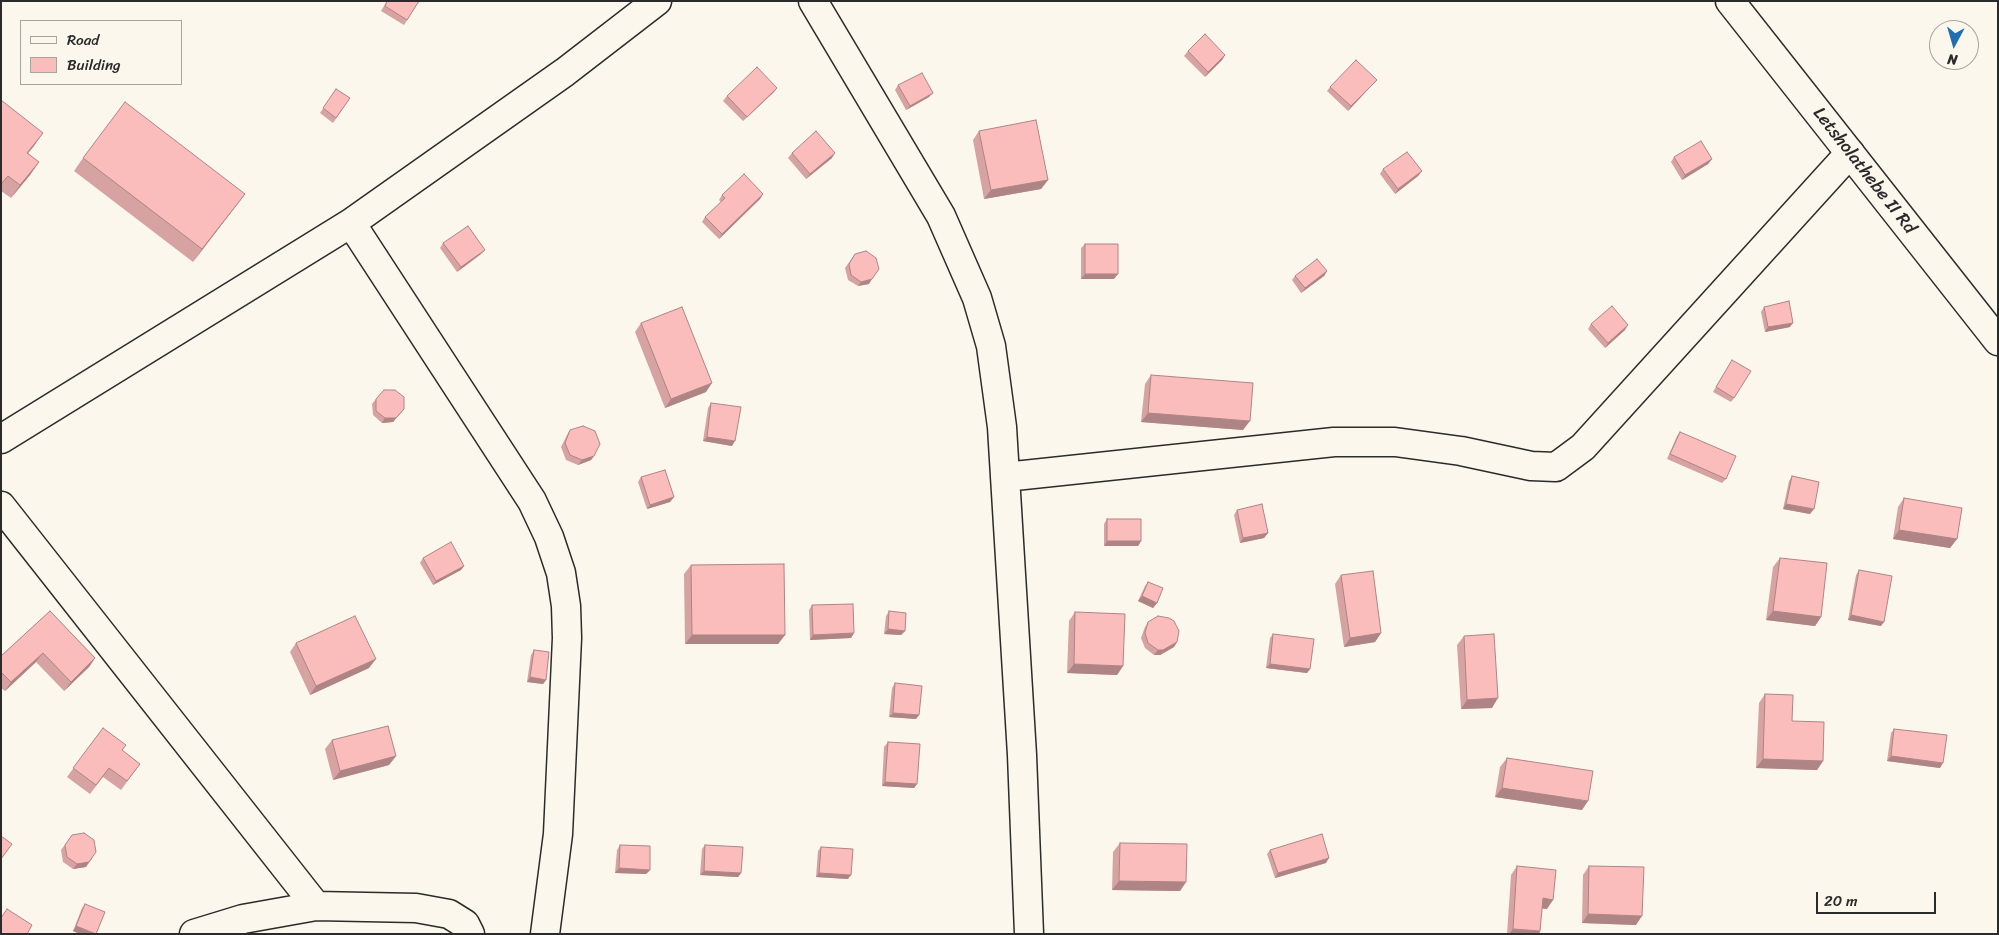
<!DOCTYPE html>
<style>
body{margin:0}
#map{position:relative;width:1999px;height:935px;overflow:hidden;background:#fbf7ec;font-family:Sriracha,sans-serif}
canvas{display:block}
.frame{position:absolute;inset:0;border:2px solid #2b2b2b;pointer-events:none}
.legend{position:absolute;left:20px;top:20px;width:162px;height:65px;box-sizing:border-box;background:#fbf7ec;border:1px solid #a8a59f;margin:0;padding:6px 9px;list-style:none;font-size:15px;color:#2b2b2b}
.legend li{display:flex;align-items:center;gap:10px;height:25px}
.legend b{width:25px;border:1px solid #a8a59f}
.north{position:absolute;left:1929px;top:20px;width:50px;height:50px;box-sizing:border-box;background:#fbf7ec;border:1px solid #a8a59f;border-radius:50%;rotate:186deg;font-size:14px;font-weight:700;line-height:20px;text-align:center;color:#2b2b2b}
.north::after{content:'';display:block;margin:auto;width:18px;height:22px;background:#1f6fb2;clip-path:polygon(50% 0,100% 100%,50% 72%,0 100%)}
.scale{position:absolute;left:1816px;top:892px;width:120px;height:22px;box-sizing:border-box;border:2px solid #2b2b2b;border-top:0;padding-left:6px;font-size:15px;line-height:18px;white-space:nowrap;color:#2b2b2b;-webkit-text-stroke:4px #fbf7ec;paint-order:stroke}
</style>
<div id="map">
<canvas width="1999" height="935"></canvas>
<div class="frame"></div>
<ul class="legend">
<li><b style="height:6px;background:#fbf7ec"></b>Road</li>
<li><b style="height:14px;background:#fabdbc"></b>Building</li>
</ul>
<div class="north">N</div>
<div class="scale">20 m</div>
</div>
<script>
const ctx = document.querySelector('canvas').getContext('2d');
ctx.lineJoin = 'round';
const shape = rows => new Path2D(rows.map(r => 'M' + r).join(''));
function stroke(path, color, width, dash) { ctx.strokeStyle = color; ctx.lineWidth = width; ctx.lineCap = dash ? 'butt' : 'round'; ctx.setLineDash(dash || []); ctx.stroke(path); }
function fillPath(path, color) { ctx.fillStyle = color; ctx.fill(path, 'evenodd'); }
function label(font, color, halo, rows, align = 'center') {
  ctx.font = font + ' Sriracha,sans-serif'; ctx.lineWidth = 4.5; ctx.setLineDash([]); ctx.textBaseline = 'middle'; ctx.strokeStyle = halo; ctx.fillStyle = color; for (const [text, x, y, turn = 0] of rows) {
    ctx.save(); ctx.translate(x, y); ctx.rotate((+turn || 0) * Math.PI / 180); ctx.textAlign = isNaN(turn) ? turn : align; if (halo) ctx.strokeText(text, 0, 0); ctx.fillText(text, 0, 0); ctx.restore();
  }
}
const minor = shape([
 [813,1,941,216,977,298,991,346,1002,427,1022,755,1029,934],
 [351,223,532,501,549,537,561,573,566,606,567,638,558,834,545,934],
 [1,439,351,223,565,72,657,1],
 [1005,477,1334,442,1395,442,1461,451,1531,466,1556,467,1583,447,1850,153],
 [1,506,316,906],
 [194,934,243,919,316,906,416,908,449,914,465,924,470,934]
]);
const tertiary = shape([
 [1730,1,1998,341]
]);
const wall = shape([
 [387,1,419,1,404,25,381,11],
 [1188,51,1225,55,1222,60,1205,77,1184,56],
 [1377,80,1373,84,1348,111,1327,91,1330,87],
 [898,85,929,97,906,110,895,90],
 [336,89,350,98,333,123,320,113],
 [774,92,743,121,723,101,727,96],
 [1,100,34,146,28,153,39,162,30,175,11,198,1,191],
 [979,131,1048,180,1041,189,984,199,973,140],
 [792,153,832,158,806,179,788,158],
 [1674,157,1712,159,1708,164,1682,180,1671,162],
 [83,158,245,194,193,262,74,171],
 [1383,169,1422,171,1418,176,1395,194,1380,174],
 [763,194,760,199,719,239,702,222,705,217,721,202,719,200,722,195],
 [443,243,481,254,457,272,440,248],
 [1085,244,1114,279,1081,279,1081,248],
 [855,254,869,284,858,286,848,280,845,268],
 [1327,271,1324,276,1301,293,1292,280,1295,276],
 [1764,307,1790,327,1765,332,1761,312],
 [641,323,706,392,665,408,635,332],
 [1591,324,1625,330,1605,348,1588,329],
 [1732,360,1734,398,1731,402,1713,392],
 [1151,375,1243,430,1141,422,1145,384],
 [376,399,404,409,393,422,382,423,373,415,372,404],
 [711,403,732,446,703,441,708,408],
 [570,430,594,456,591,460,578,465,566,460,561,447,567,435],
 [1680,432,1726,479,1722,483,1667,459,1677,436],
 [1792,476,1810,514,1783,509,1789,481],
 [641,477,674,497,670,502,647,509,638,482],
 [1904,498,1957,539,1950,548,1893,539,1898,507],
 [1237,510,1268,533,1264,538,1240,543,1234,515],
 [1107,519,1141,541,1138,546,1104,546,1104,524],
 [423,558,464,566,461,570,433,585,420,563],
 [1780,558,1821,617,1815,626,1766,620,1773,567],
 [691,565,785,635,778,644,685,644,684,574],
 [1859,570,1881,626,1848,620,1856,575],
 [1341,575,1381,633,1375,642,1344,647,1335,584],
 [1148,582,1157,603,1153,608,1138,601,1145,586],
 [812,605,854,633,851,638,810,640,809,610],
 [50,611,95,658,89,667,64,691,36,662,5,691,1,688,1,656],
 [889,611,905,631,901,635,884,634,886,616],
 [1075,612,1123,666,1117,675,1067,673,1069,621],
 [1148,622,1177,642,1174,647,1160,655,1154,655,1145,648,1141,638,1145,627],
 [1273,634,1310,669,1307,673,1266,668,1270,638],
 [1464,636,1492,708,1461,709,1457,645],
 [296,643,369,668,310,695,290,652],
 [534,650,546,680,543,684,527,682,531,655],
 [895,683,919,715,916,719,889,717,892,688],
 [1765,694,1823,761,1817,770,1756,768,1759,703],
 [103,728,122,750,140,764,121,790,103,777,90,794,67,777],
 [1894,729,1940,768,1887,761,1891,733],
 [332,740,396,756,389,765,333,780,325,749],
 [888,742,917,784,914,788,882,786,884,747],
 [1507,758,1582,810,1495,797,1500,767],
 [72,835,86,867,73,869,63,862,61,850],
 [1120,843,1186,882,1180,891,1112,890,1113,852],
 [620,845,650,870,646,874,615,873,617,850],
 [705,845,741,873,738,877,700,875,702,849],
 [821,847,848,879,816,877,818,851],
 [1270,850,1326,863,1275,878,1267,854],
 [1517,866,1547,909,1542,908,1540,931,1539,934,1507,934,1511,875],
 [1589,866,1636,925,1582,923,1583,875],
 [85,904,96,934,80,934,73,931,82,908]
]);
const shadedWall = shape([
 [1225,55,1222,60,1205,77,1208,72],
 [1377,80,1373,84,1348,111,1351,106],
 [777,88,774,92,743,121,747,117],
 [933,93,929,97,906,110,910,106],
 [43,133,34,146,18,165,27,153],
 [835,153,832,158,806,179,810,174],
 [1712,159,1708,164,1682,180,1685,175],
 [39,162,30,175,11,198,20,185],
 [1422,171,1418,176,1395,194,1398,189],
 [1048,180,1041,189,984,199,991,190],
 [245,194,236,206,193,262,202,249],
 [763,194,760,199,719,239,722,234],
 [485,250,481,254,457,272,461,267],
 [1327,271,1324,276,1301,293,1305,288],
 [1085,274,1118,274,1114,279,1081,279],
 [872,279,869,284,858,286,861,282],
 [1793,323,1790,327,1765,332,1768,327],
 [1628,325,1625,330,1605,348,1608,343],
 [712,383,706,392,665,408,671,399],
 [404,409,393,422,382,423,385,418],
 [1148,413,1250,421,1243,430,1141,422],
 [707,437,735,441,732,446,703,441],
 [594,456,591,460,578,465,582,460],
 [674,497,670,502,647,509,650,505],
 [1786,504,1814,509,1810,514,1783,509],
 [1899,530,1957,539,1950,548,1893,539],
 [1268,533,1264,538,1240,543,1243,538],
 [1107,541,1141,541,1138,546,1104,546],
 [464,566,461,570,433,585,436,581],
 [1142,596,1157,603,1153,608,1138,601],
 [1773,611,1821,617,1815,626,1766,620],
 [1851,615,1884,622,1881,626,1848,620],
 [888,629,905,631,901,635,884,634],
 [854,633,851,638,810,640,813,635],
 [1381,633,1375,642,1344,647,1350,638],
 [692,635,785,635,778,644,685,644],
 [1177,642,1174,647,1160,655,1154,655,1158,650],
 [43,653,36,662,5,691,11,682],
 [95,658,89,667,64,691,71,682],
 [376,659,369,668,310,695,316,686],
 [1074,664,1123,666,1117,675,1067,673],
 [1270,664,1310,669,1307,673,1266,668],
 [530,677,546,680,543,684,527,682],
 [1498,698,1492,708,1461,709,1467,700],
 [893,713,919,715,916,719,889,717],
 [396,756,389,765,333,780,340,771],
 [1891,756,1943,763,1940,768,1887,761],
 [1763,759,1823,761,1817,770,1756,768],
 [885,782,917,784,914,788,882,786],
 [1502,788,1588,801,1582,810,1495,797],
 [93,857,86,867,73,869,77,864],
 [1329,858,1326,863,1275,878,1278,873],
 [619,868,650,870,646,874,615,873],
 [704,871,741,873,738,877,700,875],
 [819,873,851,875,848,879,816,877],
 [1119,881,1186,882,1180,891,1112,890],
 [1543,898,1553,900,1547,909,1536,908],
 [1588,914,1642,916,1636,925,1582,923],
 [76,926,95,934,80,934,73,931],
 [1513,929,1540,931,1539,934,1509,934]
]);
const building = shape([
 [387,1,419,1,407,20,385,6,387,1],
 [1205,34,1225,55,1208,72,1188,51,1205,34],
 [1356,60,1377,80,1351,106,1330,87,1356,60],
 [757,67,777,88,747,117,727,96,757,67],
 [922,73,933,93,910,106,898,85,922,73],
 [336,89,350,98,336,118,323,108,336,89],
 [1,100,43,133,27,153,39,162,20,185,8,176,1,184,1,100],
 [125,102,245,194,202,249,83,158,125,102],
 [1036,120,1048,180,991,190,979,131,1036,120],
 [816,131,835,153,810,174,792,153,816,131],
 [1701,141,1712,159,1685,175,1674,157,1701,141],
 [1407,152,1422,171,1398,189,1383,169,1407,152],
 [744,174,763,194,722,234,705,217,725,198,722,195,744,174],
 [468,226,485,250,461,267,443,243,468,226],
 [1085,244,1118,244,1118,274,1085,274,1085,244],
 [866,251,876,258,879,269,872,279,861,282,851,275,849,264,855,254,866,251],
 [1317,259,1327,271,1305,288,1295,276,1317,259],
 [1789,301,1793,323,1768,327,1764,307,1789,301],
 [1612,306,1628,325,1608,343,1591,324,1612,306],
 [682,307,712,383,671,399,641,323,682,307],
 [1732,360,1751,371,1734,398,1716,387,1732,360],
 [1151,375,1253,383,1250,421,1148,413,1151,375],
 [384,390,395,390,404,397,404,409,396,418,385,418,376,411,376,399,384,390],
 [711,403,741,407,735,441,707,437,711,403],
 [583,426,595,431,600,444,594,456,582,460,570,455,565,443,570,430,583,426],
 [1680,432,1736,456,1726,479,1670,454,1680,432],
 [665,470,674,497,650,505,641,477,665,470],
 [1792,476,1819,482,1814,509,1786,504,1792,476],
 [1904,498,1962,508,1957,539,1899,530,1904,498],
 [1262,504,1268,533,1243,538,1237,510,1262,504],
 [1107,519,1141,519,1141,541,1107,541,1107,519],
 [451,542,464,566,436,581,423,558,451,542],
 [1780,558,1827,563,1821,617,1773,611,1780,558],
 [784,564,785,635,692,635,691,565,784,564],
 [1859,570,1892,576,1884,622,1851,615,1859,570],
 [1373,571,1381,633,1350,638,1341,575,1373,571],
 [1148,582,1163,588,1157,603,1142,596,1148,582],
 [853,604,854,633,813,635,812,605,853,604],
 [50,611,95,658,71,682,43,653,11,682,1,672,1,656,50,611],
 [889,611,906,613,905,631,888,629,889,611],
 [1075,612,1125,614,1123,666,1074,664,1075,612],
 [355,616,376,659,316,686,296,643,355,616],
 [1158,616,1169,618,1174,621,1179,631,1177,642,1163,650,1158,650,1148,643,1145,633,1148,622,1158,616],
 [1273,634,1314,639,1310,669,1270,664,1273,634],
 [1494,634,1498,698,1467,700,1464,636,1494,634],
 [534,650,549,652,546,680,530,677,534,650],
 [895,683,922,686,919,715,893,713,895,683],
 [1765,694,1793,695,1792,721,1824,722,1823,761,1763,759,1765,694],
 [388,726,396,756,340,771,332,740,388,726],
 [103,728,126,745,122,750,140,764,127,781,109,768,96,785,73,768,103,728],
 [1894,729,1947,735,1943,763,1891,756,1894,729],
 [888,742,920,744,917,784,885,782,888,742],
 [1507,758,1593,771,1588,801,1502,788,1507,758],
 [84,833,94,840,96,852,89,862,77,864,67,857,65,845,72,835,84,833],
 [1322,834,1329,858,1278,873,1270,850,1322,834],
 [1,836,12,844,1,859,1,836],
 [1120,843,1187,844,1186,882,1119,881,1120,843],
 [620,845,650,846,650,870,619,868,620,845],
 [705,845,743,847,741,873,704,871,705,845],
 [821,847,853,849,851,875,819,873,821,847],
 [1517,866,1556,870,1553,900,1543,898,1540,931,1513,929,1517,866],
 [1589,866,1644,867,1642,916,1588,914,1589,866],
 [85,904,105,912,96,934,76,926,85,904],
 [7,909,32,925,27,934,1,934,1,918,7,909]
]);
const streetNames = [
 ["Letsholathebe II Rd",1864,171,52]
];
stroke(minor, '#2b2b2b', 31);
stroke(tertiary, '#2b2b2b', 31);
stroke(minor, '#fbf7ec', 28);
stroke(tertiary, '#fbf7ec', 28);
fillPath(wall, '#d7a3a2');
fillPath(shadedWall, '#af8484');
fillPath(building, '#fabdbc');
stroke(building, '#af8484', 1);
label('18px', '#2b2b2b', '#fbf7ec', streetNames);
</script>
